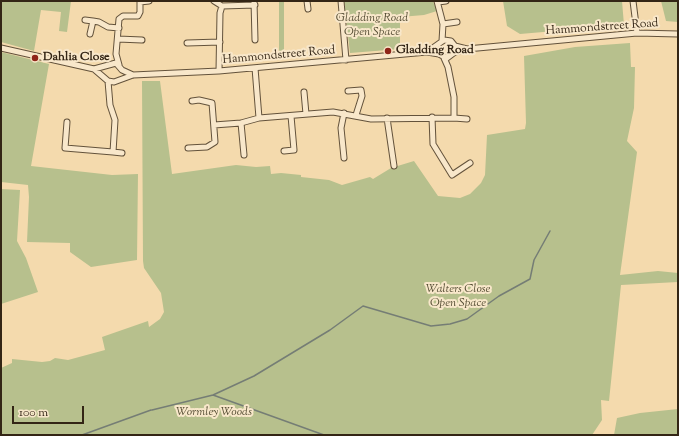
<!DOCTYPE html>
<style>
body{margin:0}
#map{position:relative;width:679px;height:436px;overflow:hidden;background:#f4daad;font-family:"Sorts Mill Goudy",serif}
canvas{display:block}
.frame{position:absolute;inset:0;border:2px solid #332515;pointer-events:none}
.scale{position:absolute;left:12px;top:406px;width:72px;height:18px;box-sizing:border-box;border:2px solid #332515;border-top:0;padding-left:5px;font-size:12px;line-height:14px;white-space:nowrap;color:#332515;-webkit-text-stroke:3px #f8e7ca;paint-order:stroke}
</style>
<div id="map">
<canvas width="679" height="436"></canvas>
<div class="frame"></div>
<div class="scale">100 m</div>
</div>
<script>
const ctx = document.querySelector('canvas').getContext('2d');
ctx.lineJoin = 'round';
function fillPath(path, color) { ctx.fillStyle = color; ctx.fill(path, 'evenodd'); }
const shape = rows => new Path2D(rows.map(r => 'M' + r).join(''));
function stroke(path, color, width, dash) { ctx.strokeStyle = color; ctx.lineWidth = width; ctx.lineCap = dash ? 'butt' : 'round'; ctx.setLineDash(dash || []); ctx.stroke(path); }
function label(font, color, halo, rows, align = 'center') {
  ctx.font = font + ' "Sorts Mill Goudy",serif'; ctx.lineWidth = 4; ctx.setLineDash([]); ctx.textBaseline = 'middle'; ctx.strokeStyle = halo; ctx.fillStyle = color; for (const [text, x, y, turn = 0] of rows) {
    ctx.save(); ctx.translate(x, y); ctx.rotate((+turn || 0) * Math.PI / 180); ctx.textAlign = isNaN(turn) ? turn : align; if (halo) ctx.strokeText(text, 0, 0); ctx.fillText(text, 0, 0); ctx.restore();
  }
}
const green = shape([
 [1,1,71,1,67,32,59,31,61,12,41,10,34,51,1,42],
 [279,1,284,1,284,59,279,60],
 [344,1,433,1,437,11,424,15,400,17,400,49,350,53],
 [503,1,622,1,624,25,520,34,507,26],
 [661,1,678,1,678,22,666,21],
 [630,43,631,67,635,67,634,108,627,141,637,152,620,275,658,271,678,273,678,282,621,285,609,401,601,400,602,420,592,435,1,435,1,368,12,363,12,359,42,362,50,361,55,358,68,360,105,350,102,337,148,321,149,327,160,319,164,312,161,293,144,268,143,261,142,81,160,81,172,174,236,165,256,167,270,166,271,174,281,173,301,175,301,177,329,180,342,185,370,177,373,179,391,168,414,161,438,196,460,198,470,194,481,183,485,175,487,135,525,129,526,123,524,56,575,47],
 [1,52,49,64,31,166,112,175,138,174,137,260,91,267,70,252,70,243,27,242,29,197,28,185,1,182],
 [1,189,20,190,17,241,26,258,38,292,1,304],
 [678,409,678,435,614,435,617,418,640,413]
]);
const stream = shape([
 [213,395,254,376,330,330,363,306,431,326,450,324,467,319,499,296,530,279,534,260,550,231],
 [152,410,213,395,324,435],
 [82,435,151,410]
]);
const minor = shape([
 [214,1,222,6,220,13,219,71],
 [254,1,255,40],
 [307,1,308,9],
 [341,1,346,60],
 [437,1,443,24,442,41],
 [633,1,637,33],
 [140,2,149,1],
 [438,2,446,1],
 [222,6,255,5],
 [85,20,93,21],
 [443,24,457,22],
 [90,34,93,21,99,22,108,27,119,28],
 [118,39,142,40],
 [187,43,220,42],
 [1,48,94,69,108,81,114,82,133,75,219,71,427,52,439,54,447,58,455,52,467,49,637,33,678,34],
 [427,52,444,40,451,41,455,46,467,49],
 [444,58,448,67,454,97,454,118,467,119],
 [119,65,116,54,119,19,123,16,138,16,140,12,140,1],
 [255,68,259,118],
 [94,69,116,63,122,70,133,75],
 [348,91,361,90,362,96,356,115],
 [304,92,306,114],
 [344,113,341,128,344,158],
 [432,117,433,144,452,175,470,163],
 [387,118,394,166],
 [67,122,65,148,113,152,115,120,110,105,108,81],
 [241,123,244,155],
 [214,125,241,123,259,118,333,112,371,119,454,118],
 [188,148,207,147,215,142,212,103,199,100,192,101],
 [284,151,294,150,291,116],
 [113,152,122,153]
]);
const markers = [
 [388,51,4,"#8f2418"],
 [35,58,4,"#8f2418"]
];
const parkNames = [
 ["Gladding Road",372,19],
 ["Open Space",372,33],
 ["Walters Close",458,290],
 ["Open Space",458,304],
 ["Wormley Woods",214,413]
];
const streetNames = [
 ["Hammondstreet Road",602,28,-4],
 ["Hammondstreet Road",279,56,-5]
];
const poiNames = [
 ["Gladding Road",396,51],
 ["Dahlia Close",43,58]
];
fillPath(green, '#b7c08d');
stroke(stream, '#757d75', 1.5);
stroke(minor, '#63523b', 7);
stroke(minor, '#f8e7ca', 5);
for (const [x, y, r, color] of markers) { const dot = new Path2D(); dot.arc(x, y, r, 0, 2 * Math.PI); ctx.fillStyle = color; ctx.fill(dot); stroke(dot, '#f8e7ca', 1.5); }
label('italic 12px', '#544c33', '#f8e7ca', parkNames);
label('12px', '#332515', '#f8e7ca', streetNames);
label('bold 12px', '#332515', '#f8e7ca', poiNames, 'left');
</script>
